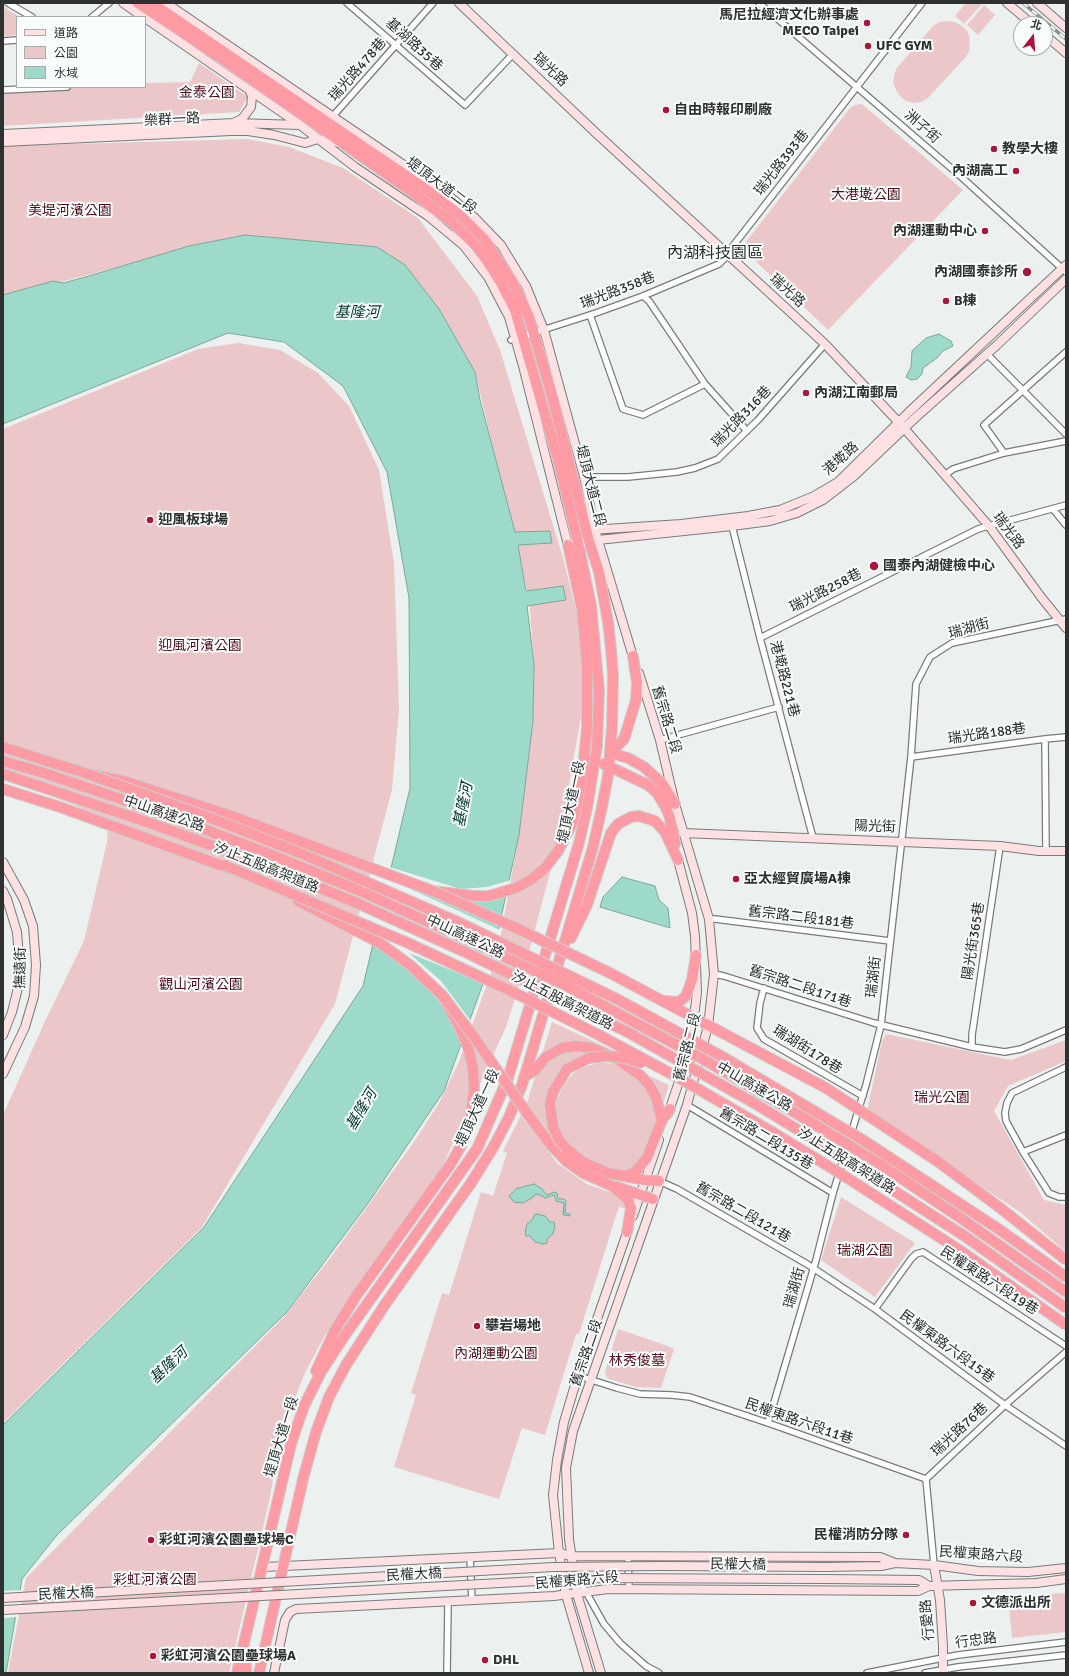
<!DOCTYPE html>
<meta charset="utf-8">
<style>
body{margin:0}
#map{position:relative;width:1069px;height:1676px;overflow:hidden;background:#ecf1ef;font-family:Signika,"Noto Sans TC",sans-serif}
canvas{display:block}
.frame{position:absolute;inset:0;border:4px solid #2f3131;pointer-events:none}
.legend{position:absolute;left:16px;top:16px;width:130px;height:72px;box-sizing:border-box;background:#f9fefd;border:1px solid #a8acab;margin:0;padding:5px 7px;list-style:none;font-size:12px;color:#2f3131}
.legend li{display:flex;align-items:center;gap:8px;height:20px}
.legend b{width:20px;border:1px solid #a8acab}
.north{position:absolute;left:1013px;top:16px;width:40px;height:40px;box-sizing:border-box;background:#f9fefd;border:1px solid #a8acab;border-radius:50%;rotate:17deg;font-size:11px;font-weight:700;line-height:16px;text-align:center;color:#2f3131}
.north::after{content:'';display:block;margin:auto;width:14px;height:18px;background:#aa153e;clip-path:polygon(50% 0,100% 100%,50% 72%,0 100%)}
</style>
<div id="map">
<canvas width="1069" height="1676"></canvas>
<div class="frame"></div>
<ul class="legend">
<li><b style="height:5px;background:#ffe1e4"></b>道路</li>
<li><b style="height:11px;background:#ecc7c9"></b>公園</li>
<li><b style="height:11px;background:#9ddaca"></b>水域</li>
</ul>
<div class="north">北</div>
</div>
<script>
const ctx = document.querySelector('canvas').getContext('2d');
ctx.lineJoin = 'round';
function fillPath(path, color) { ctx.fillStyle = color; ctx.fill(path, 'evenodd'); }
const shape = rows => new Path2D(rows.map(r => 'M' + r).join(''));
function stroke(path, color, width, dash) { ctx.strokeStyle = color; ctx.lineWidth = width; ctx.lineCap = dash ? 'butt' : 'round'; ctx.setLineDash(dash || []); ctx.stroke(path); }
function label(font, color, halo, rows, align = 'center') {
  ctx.font = font + ' Signika,"Noto Sans TC",sans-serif'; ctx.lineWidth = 4; ctx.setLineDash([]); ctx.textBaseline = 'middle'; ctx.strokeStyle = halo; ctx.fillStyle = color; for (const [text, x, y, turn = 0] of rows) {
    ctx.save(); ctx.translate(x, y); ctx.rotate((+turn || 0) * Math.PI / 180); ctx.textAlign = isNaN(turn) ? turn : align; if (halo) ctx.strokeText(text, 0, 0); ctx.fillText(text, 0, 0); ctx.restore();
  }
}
const green = shape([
 [966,3,982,4,964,24,955,16],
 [984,5,995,15,978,35,967,25],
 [3,6,19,17,17,17,17,35,3,36],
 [947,21,955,22,962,26,967,31,970,38,969,52,965,58,927,99,921,102,913,103,906,101,900,96,896,90,893,83,894,76,896,69,933,26,940,22],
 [199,63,248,97,239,112,3,126,3,89,61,87,145,87,145,83,190,82],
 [862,104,963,190,828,330,745,251,745,243,850,108,855,105],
 [247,139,289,147,343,168,418,218,477,296,500,350,563,558,577,614,581,656,581,716,561,831,525,967,506,1027,438,1176,324,1337,304,1375,292,1406,279,1448,269,1502,229,1673,8,1673,26,1578,283,1318,331,1257,414,1142,439,1103,459,1062,497,956,519,835,533,721,534,664,529,598,475,372,238,236,3,297,3,146],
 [238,343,280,350,318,373,349,406,379,470,394,563,399,709,392,790,335,1004,202,1227,3,1423,3,1115,46,1019,84,941,107,842,108,825,77,806,3,777,3,429,198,349],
 [552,1022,621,1054,604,1056,569,1068,552,1092,546,1111,553,1135,551,1143,526,1106],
 [886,1034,1011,1060,1066,1040,1066,1061,1008,1086,994,1111,1044,1200,1066,1205,1066,1252,1020,1212,867,1111,882,1041],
 [601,1062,630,1067,669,1085,648,1152,634,1175,587,1162,561,1138,555,1117,557,1100,563,1087,568,1079,578,1069],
 [521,1115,558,1164,587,1184,620,1196,625,1209,619,1206,579,1334,576,1334,545,1435,522,1428,499,1499,394,1467,416,1395,411,1393,442,1293,449,1295,481,1192,493,1196,507,1153,503,1151],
 [841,1197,915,1243,875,1297,821,1260],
 [618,1329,668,1346,674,1349,661,1388,636,1387,609,1379,607,1377,605,1373,606,1368],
 [1066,1593,1066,1632,1012,1638,1008,1596]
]);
const water = shape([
 [245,235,377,247,405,265,439,309,475,372,480,400,515,532,550,531,552,543,518,545,526,591,563,586,566,600,527,606,534,664,533,721,519,835,492,959,444,1091,369,1202,287,1312,57,1535,22,1579,6,1673,3,1673,3,1425,204,1227,363,986,410,788,409,598,387,472,343,386,284,342,228,333,3,424,3,295,53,281,63,283,89,276,189,246,245,235],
 [939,334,951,341,953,346,943,351,937,358,923,368,922,374,917,379,911,380,906,377,911,367,912,351,926,338,939,334],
 [622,877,655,886,659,900,668,908,670,928,600,907,603,897,622,877],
 [534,1184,541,1188,547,1195,554,1192,557,1193,558,1199,564,1199,566,1201,565,1213,570,1214,570,1216,563,1215,564,1203,556,1201,554,1195,545,1198,538,1194,533,1196,532,1198,523,1203,514,1202,509,1196,518,1187,519,1189,522,1187,534,1184],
 [537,1214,545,1216,550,1222,554,1222,555,1226,553,1234,547,1239,547,1243,543,1244,535,1242,530,1236,526,1236,525,1232,527,1224,533,1219,534,1215,537,1214]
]);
const pier = shape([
 [389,867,461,889,487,887,511,880,509,890,461,899,503,916,502,922,391,880,500,930,494,959,485,984,409,953,441,981,471,1021,462,1047,461,1043,444,1008,419,976,371,942],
 [22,1590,18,1617,3,1618,3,1591]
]);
const street = shape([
 [8,3,32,17],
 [347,3,465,105,513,54],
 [759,3,958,174,1066,272],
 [92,17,109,3],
 [3,41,17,40],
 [3,90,67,87],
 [333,116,433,3],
 [643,296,649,301,705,384,747,431],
 [590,315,623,409,643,415,705,384],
 [511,340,596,313,643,296,719,264,728,255,733,246,922,3],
 [987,354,1066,434],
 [1004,453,984,425,1066,352],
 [945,475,953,469,1004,453,1066,441],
 [584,477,628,477,677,472,695,468,718,459,758,420,825,344],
 [1053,509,1066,525],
 [732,526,760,638,813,838],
 [760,638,978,529,1066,505],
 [1045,739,1046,851],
 [660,740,779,707],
 [911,757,1045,739,1066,737],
 [1000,846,972,1035,972,1047,1005,1052,1021,1049,1066,1030],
 [709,919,715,919,890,941],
 [714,974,724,976,874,1023,972,1047],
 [764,988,760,1003,757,1028,764,1039,863,1096],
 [1066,1067,1012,1093,1007,1103,1005,1113,1006,1121,1023,1152,1049,1193,1059,1197,1066,1197],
 [687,1105,833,1193],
 [1023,1152,1066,1135],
 [659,1181,677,1189,807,1264,875,1309,1005,1405,1066,1446],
 [875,1309,911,1259,916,1254,923,1252,1066,1346],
 [579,1376,617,1388,640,1394,672,1395,690,1397,768,1423,926,1479],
 [768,1423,816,1260,833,1193,866,1085,881,1025,911,757,916,684,930,657,952,643,1066,619],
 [926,1479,1005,1405,1066,1352],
 [926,1479,934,1565],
 [470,1557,472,1601],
 [628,1557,629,1589],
 [577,1576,604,1624,620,1643,646,1666,659,1673],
 [447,1673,448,1602],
 [867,1673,958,1655,1066,1642],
 [925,1673,958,1667,1066,1655]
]);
const secondary = shape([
 [123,3,143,17],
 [166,3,448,195,474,217,501,245,526,286,544,330,584,477,595,530,634,660],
 [459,3,597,134,825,344,904,428,989,526,1041,597,1066,628],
 [1007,3,1032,24],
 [1037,3,1066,28],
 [145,18,300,125,355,167,428,216,464,246,488,277,509,317,523,366,568,545,598,540,732,526,770,521,797,513,823,500,854,476,914,419,997,345,1066,279],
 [1045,35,1066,53],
 [235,122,242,119,251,107,252,96,249,90],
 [3,134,234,123,300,125],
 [3,142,231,131,248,131,274,135,305,143,318,139,340,143],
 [591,530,681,524,748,516,780,510,814,496,838,482,909,412,1066,265],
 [683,833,1000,846,1039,851,1066,851],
 [3,862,24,900,33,926,36,965,34,996,25,1027,3,1074],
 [3,891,7,899,17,932,20,970,17,992,12,1012,3,1035],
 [668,1114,686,1061,694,1018,697,992,695,936,692,913,678,860],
 [633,1216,659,1140],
 [934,1565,940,1600,943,1646,943,1673],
 [263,1567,559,1553,571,1556,880,1557,895,1563],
 [826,1567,881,1566,895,1563,934,1565,978,1571,1028,1572,1066,1568],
 [826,1579,919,1580,929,1586],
 [3,1598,137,1590],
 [3,1610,133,1603],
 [274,1673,285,1620,290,1612,296,1609,554,1596,608,1589,918,1591,929,1586,1036,1583,1066,1579],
 [589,1673,566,1595,559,1553,553,1495,557,1460,564,1422,581,1365,629,1227],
 [601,1673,577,1594,569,1539,566,1468,573,1431,687,1105,708,1026,714,974,709,919,675,804,660,740,639,673]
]);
const highway = shape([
 [138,3,218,56,412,192,453,223,480,250,500,281,515,310,559,463,578,543,591,605,599,690,597,746,587,808,579,843,508,1078,477,1149,345,1335,321,1372,304,1406,291,1444,237,1673],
 [152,3,427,190,461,216,485,240,513,283,529,317,551,392,589,541,599,572,608,622,611,649,613,676,612,727,608,776,602,807,593,847,522,1085,509,1117,494,1146,471,1183,384,1306,346,1365,329,1397,316,1432,303,1479,259,1673],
 [633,656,637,683,636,700,624,739,610,753,628,758,644,767,662,783,675,804],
 [3,747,88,774,124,781,232,816,433,891,474,896,489,896,516,888,532,879,545,868,558,851,572,824,577,804,583,768,587,728,587,664,582,609,568,545],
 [3,761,44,773],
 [604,764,648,785,657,793,666,808,670,818,675,844],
 [3,789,60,807,231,869],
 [298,901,380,943,410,965,442,995,459,1026,468,1047,473,1068,474,1090,469,1127,461,1146,450,1165,356,1296,335,1330,316,1371],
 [571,938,587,905,611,833,618,824,631,817,639,816,655,821,665,832,678,860],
 [610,973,826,1088],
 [665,1001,679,1002,686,996,692,980,696,955],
 [524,1077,535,1070,546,1057,562,1048,576,1046,592,1048,617,1059,641,1076,649,1085,656,1097,662,1120],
 [529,1116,550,1144,566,1161,583,1173,612,1186,627,1198,631,1208,627,1232],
 [566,1148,583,1162,608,1173,645,1180,659,1181],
 [880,1164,962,1219,1066,1292],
 [623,1176,629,1175,636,1171,647,1158,662,1120,670,1109],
 [617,1187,653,1199],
 [246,1673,246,1653]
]);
const rail = shape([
 [1023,3,1066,39]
]);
const secondaryBridge = shape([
 [137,1590,553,1567,661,1566,826,1567],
 [133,1603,592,1578,826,1579]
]);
const highwayBridge = shape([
 [44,773,159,812,272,855,358,890,496,953,563,984,701,1058,804,1118,880,1164],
 [3,774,147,822,257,862,357,903,467,953,554,995,631,1034,754,1103,818,1142,966,1237,1066,1308],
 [88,774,224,823,305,855,458,922,617,999,723,1057,866,1142,1000,1230,1066,1277],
 [224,865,408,943,515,993,597,1034,679,1078,774,1133,838,1172,961,1251,1066,1325],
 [433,891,514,927,610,973],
 [442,995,474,1037,529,1116],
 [826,1088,937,1161,999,1207,1066,1260],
 [566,1148,559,1140,553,1127,550,1104,553,1092,567,1069,589,1058,607,1056,625,1058,641,1063]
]);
const markers = [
 [867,23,4,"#aa153e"],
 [868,46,4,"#aa153e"],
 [666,110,4,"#aa153e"],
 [994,149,4,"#aa153e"],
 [1016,171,4,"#aa153e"],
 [985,231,4,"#aa153e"],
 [1027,272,5,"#aa153e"],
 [946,301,4,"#aa153e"],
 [806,393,4,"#aa153e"],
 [150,520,4,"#aa153e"],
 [874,566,5,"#aa153e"],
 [736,879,4,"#aa153e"],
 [477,1326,4,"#aa153e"],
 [906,1535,4,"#aa153e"],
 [151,1540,4,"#aa153e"],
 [973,1603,4,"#aa153e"],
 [153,1656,4,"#aa153e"],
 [485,1660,4,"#aa153e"]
];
const poiNames = [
 ["馬尼拉經濟文化辦事處",859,15,"right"],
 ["MECO Taipei",859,31,"right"],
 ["UFC GYM",876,46],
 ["自由時報印刷廠",674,110],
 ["教學大樓",1002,149],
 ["內湖高工",1008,171,"right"],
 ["內湖運動中心",977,231,"right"],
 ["內湖國泰診所",1018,272,"right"],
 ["B棟",954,301],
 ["內湖江南郵局",814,393],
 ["迎風板球場",158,520],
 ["國泰內湖健檢中心",883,566],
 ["亞太經貿廣場A棟",744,879],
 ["攀岩場地",485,1326],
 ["民權消防分隊",898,1535,"right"],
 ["彩虹河濱公園壘球場C",159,1540],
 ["文德派出所",981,1603],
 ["彩虹河濱公園壘球場A",161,1656],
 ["DHL",493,1660]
];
const streetNames = [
 ["基湖路35巷",414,45,42],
 ["瑞光路478巷",358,70,-49],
 ["瑞光路",550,70,43],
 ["樂群一路",172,120,-3],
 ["洲子街",922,127,41],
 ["瑞光路393巷",782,163,-52],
 ["堤頂大道二段",441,186,37],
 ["瑞光路358巷",618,291,-21],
 ["瑞光路",787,291,42],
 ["瑞光路316巷",742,417,-46],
 ["港墘路",841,459,-42],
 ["堤頂大道二段",590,486,76],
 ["瑞光路",1008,531,53],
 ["瑞光路258巷",826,591,-27],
 ["瑞湖街",969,629,-15],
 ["港墘路221巷",784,679,75],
 ["舊宗路二段",666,720,73],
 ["瑞光路188巷",987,734,-8],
 ["堤頂大道一段",572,802,-78],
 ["中山高速公路",164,814,19],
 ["陽光街",875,827,2],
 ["汐止五股高架道路",266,868,22],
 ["舊宗路二段181巷",801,918,7],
 ["中山高速公路",465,937,25],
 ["陽光街365巷",974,941,-81],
 ["撫遠街",21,968,-89],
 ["瑞湖街",874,977,-84],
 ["舊宗路二段171巷",800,987,18],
 ["汐止五股高架道路",562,1001,27],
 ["舊宗路二段",688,1047,-76],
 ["瑞湖街178巷",807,1050,32],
 ["中山高速公路",754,1087,30],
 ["堤頂大道一段",478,1108,-65],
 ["舊宗路二段135巷",766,1139,31],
 ["汐止五股高架道路",846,1161,32],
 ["舊宗路二段121巷",743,1213,30],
 ["民權東路六段19巷",989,1281,33],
 ["瑞湖街",795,1288,-74],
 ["民權東路六段15巷",947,1347,36],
 ["舊宗路二段",587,1353,-71],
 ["民權東路六段11巷",799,1422,19],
 ["瑞光路76巷",960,1430,-43],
 ["堤頂大道一段",282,1437,-73],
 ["民權東路六段",981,1555,4],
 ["民權大橋",738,1565,1],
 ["民權大橋",414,1575,-3],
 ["民權東路六段",577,1581,-5],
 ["民權大橋",66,1594,-3],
 ["行愛路",928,1620,-95],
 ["行忠路",976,1641,-8]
];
const parkNames = [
 ["金泰公園",207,93],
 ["大港墘公園",866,195],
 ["美堤河濱公園",70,211],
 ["迎風河濱公園",200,646],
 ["觀山河濱公園",201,985],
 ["瑞光公園",942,1098],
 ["瑞湖公園",865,1251],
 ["內湖運動公園",496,1354],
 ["林秀俊墓",637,1361],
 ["彩虹河濱公園",155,1580]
];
const waterNames = [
 ["基隆河",357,313],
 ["基隆河",464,805,-79],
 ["基隆河",362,1110,-59],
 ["基隆河",169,1366,-43]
];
const quarterNames = [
 ["內湖科技園區",715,254]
];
fillPath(green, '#ecc7c9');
fillPath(water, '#9ddaca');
stroke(water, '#7ca79c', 1);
fillPath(pier, '#ecf1ef');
stroke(street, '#777b7a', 8);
stroke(secondary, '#777b7a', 10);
stroke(highway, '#cdcece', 12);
stroke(street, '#fff', 5.5);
stroke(secondary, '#ffe1e4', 8);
stroke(highway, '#fe9ba5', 10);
stroke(rail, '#8b8e8d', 3.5);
stroke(rail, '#f9fefd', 2, [6]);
stroke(secondaryBridge, '#777b7a', 10, []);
stroke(highwayBridge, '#cdcece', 12, []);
stroke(secondaryBridge, '#ffe1e4', 8);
stroke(highwayBridge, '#fe9ba5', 10);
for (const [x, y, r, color] of markers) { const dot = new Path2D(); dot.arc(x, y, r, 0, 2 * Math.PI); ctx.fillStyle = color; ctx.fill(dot); stroke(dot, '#f9fefd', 1.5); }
label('bold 14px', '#2f3131', '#f9fefd', poiNames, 'left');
label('14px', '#2f3131', '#f9fefd', streetNames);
label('14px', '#4f0d1b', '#f9fefd', parkNames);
label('italic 15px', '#00372d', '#f9fefd', waterNames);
label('16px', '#2a2d2c', '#f9fefd', quarterNames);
</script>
